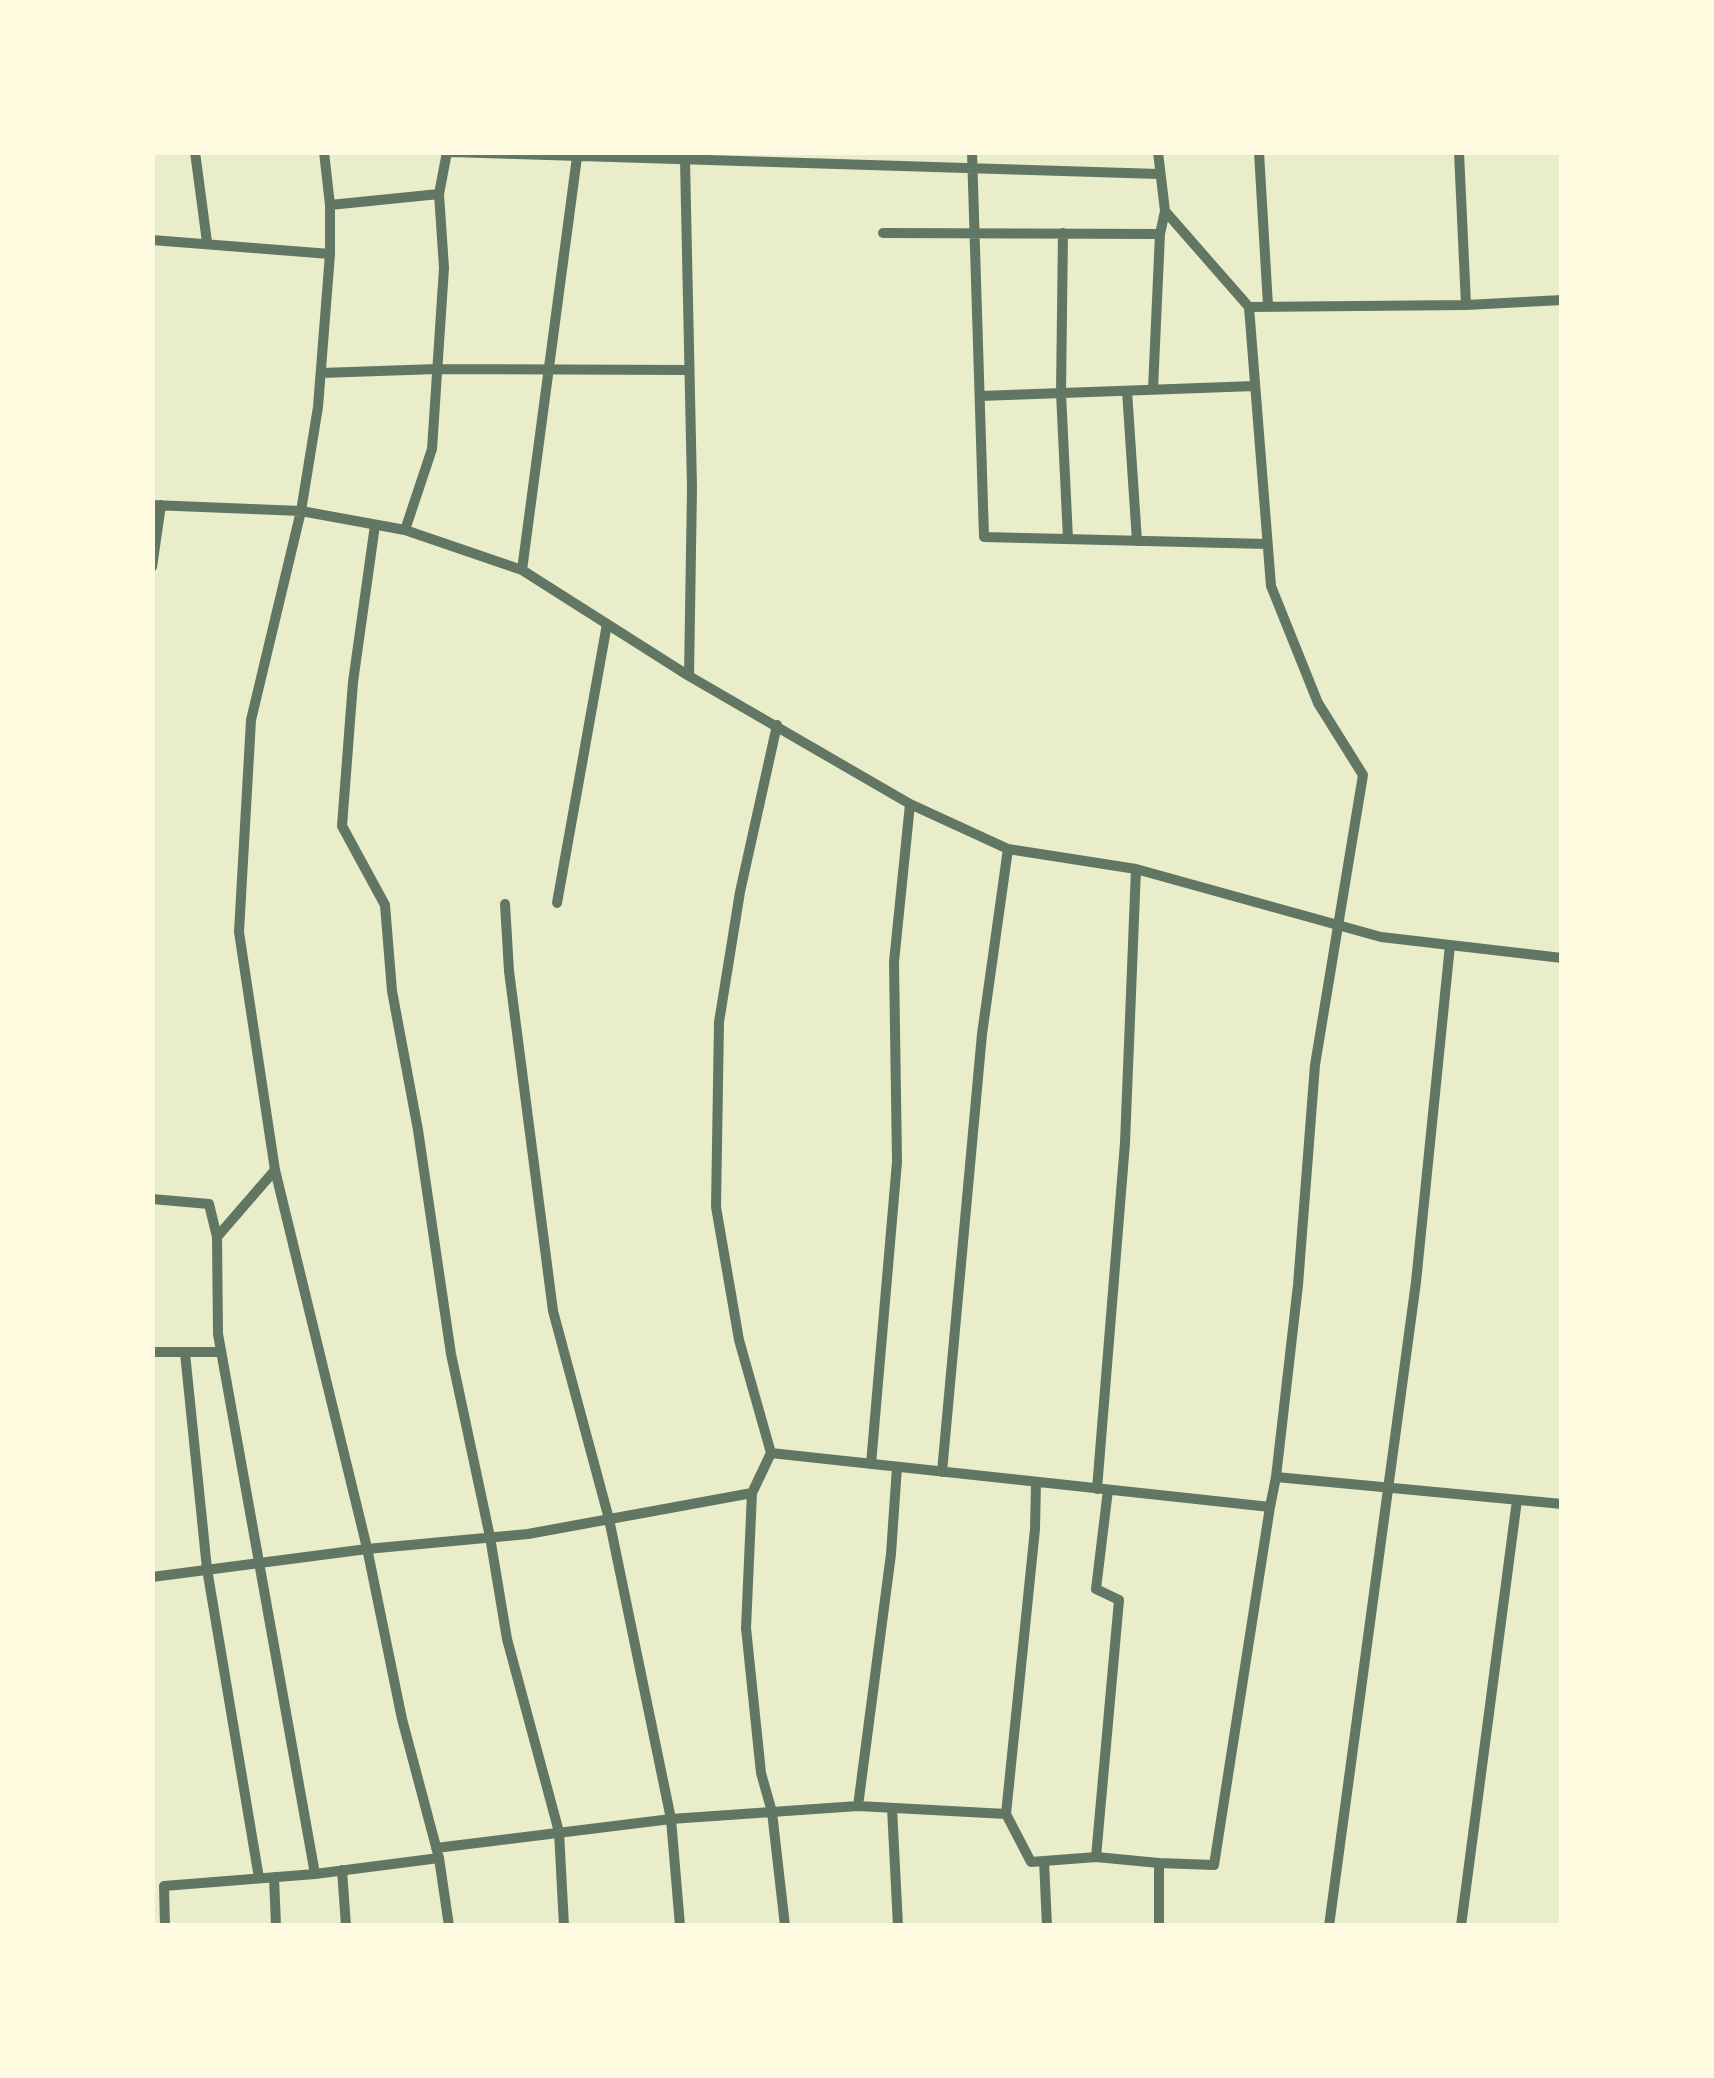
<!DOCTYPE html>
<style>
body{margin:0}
#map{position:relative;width:1714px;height:2078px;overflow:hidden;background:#e9edc9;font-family:"Titillium Web",sans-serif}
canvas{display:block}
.frame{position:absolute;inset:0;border:155px solid #fefae0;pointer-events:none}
</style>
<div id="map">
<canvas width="1714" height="2078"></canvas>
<div class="frame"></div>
</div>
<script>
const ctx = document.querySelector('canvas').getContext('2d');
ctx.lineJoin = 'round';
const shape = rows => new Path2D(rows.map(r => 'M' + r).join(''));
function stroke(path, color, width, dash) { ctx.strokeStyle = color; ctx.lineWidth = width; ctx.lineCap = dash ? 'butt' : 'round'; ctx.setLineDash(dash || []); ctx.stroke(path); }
const minor = shape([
 [195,152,207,242],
 [324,152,330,205,330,254,318,407,301,511,251,720,239,932,275,1170,367,1548,402,1719,439,1858,449,1926],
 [451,152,1159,174],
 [972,152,984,537,1267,544],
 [1158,152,1165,211,1249,307,1271,586,1318,703,1363,775,1315,1065,1298,1285,1276,1477],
 [1259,152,1268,306],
 [1459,152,1466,305],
 [685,160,692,488,689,676],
 [330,205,439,194,447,152],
 [883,233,1160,234],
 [1063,233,1061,393,1068,539],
 [152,240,330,254],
 [1249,307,1466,305,1562,300],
 [321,373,437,369,689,370],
 [1153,389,1160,234,1165,211],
 [1127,391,1137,541],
 [980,396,1255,386],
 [152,505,301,511,405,530,522,570,689,676,910,804,1008,849,1136,869,1381,937,1562,958],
 [375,525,353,682,342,826,385,905,392,991,418,1130,451,1354,490,1537,507,1639,559,1832,564,1926],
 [405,530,432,449,444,268,439,194],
 [152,567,161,505],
 [522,570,577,157],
 [557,903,607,624],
 [505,904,509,971,553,1311,609,1519,671,1819,680,1926],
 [275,1170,217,1237,218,1334,315,1874,439,1858],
 [152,1199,209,1204,217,1237],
 [152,1352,221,1352],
 [185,1353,207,1569,259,1878],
 [771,1453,739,1340,716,1207,719,1022,740,892,777,725],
 [871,1464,897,1162,894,962,910,804],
 [942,1472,982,1034,1008,849],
 [1036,1482,1035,1529,1006,1814,1031,1862,1096,1857],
 [1097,1489,1125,1143,1136,869],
 [1108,1490,1096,1589,1119,1600,1096,1857,1159,1863],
 [752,1493,746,1628,761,1773,772,1812,785,1926],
 [152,1577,367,1549,528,1534,752,1493,771,1453,1270,1507,1276,1477,1562,1504],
 [858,1806,891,1554,897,1467],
 [892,1808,898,1926],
 [436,1848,671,1819,858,1806,1006,1814],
 [1044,1861,1047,1926],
 [342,1870,346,1926],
 [274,1877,276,1926],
 [165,1926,164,1886,315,1874],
 [1159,1926,1159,1863,1214,1865,1270,1507],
 [1329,1926,1416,1282,1450,945],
 [1461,1926,1517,1500]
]);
stroke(minor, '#617663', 10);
</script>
